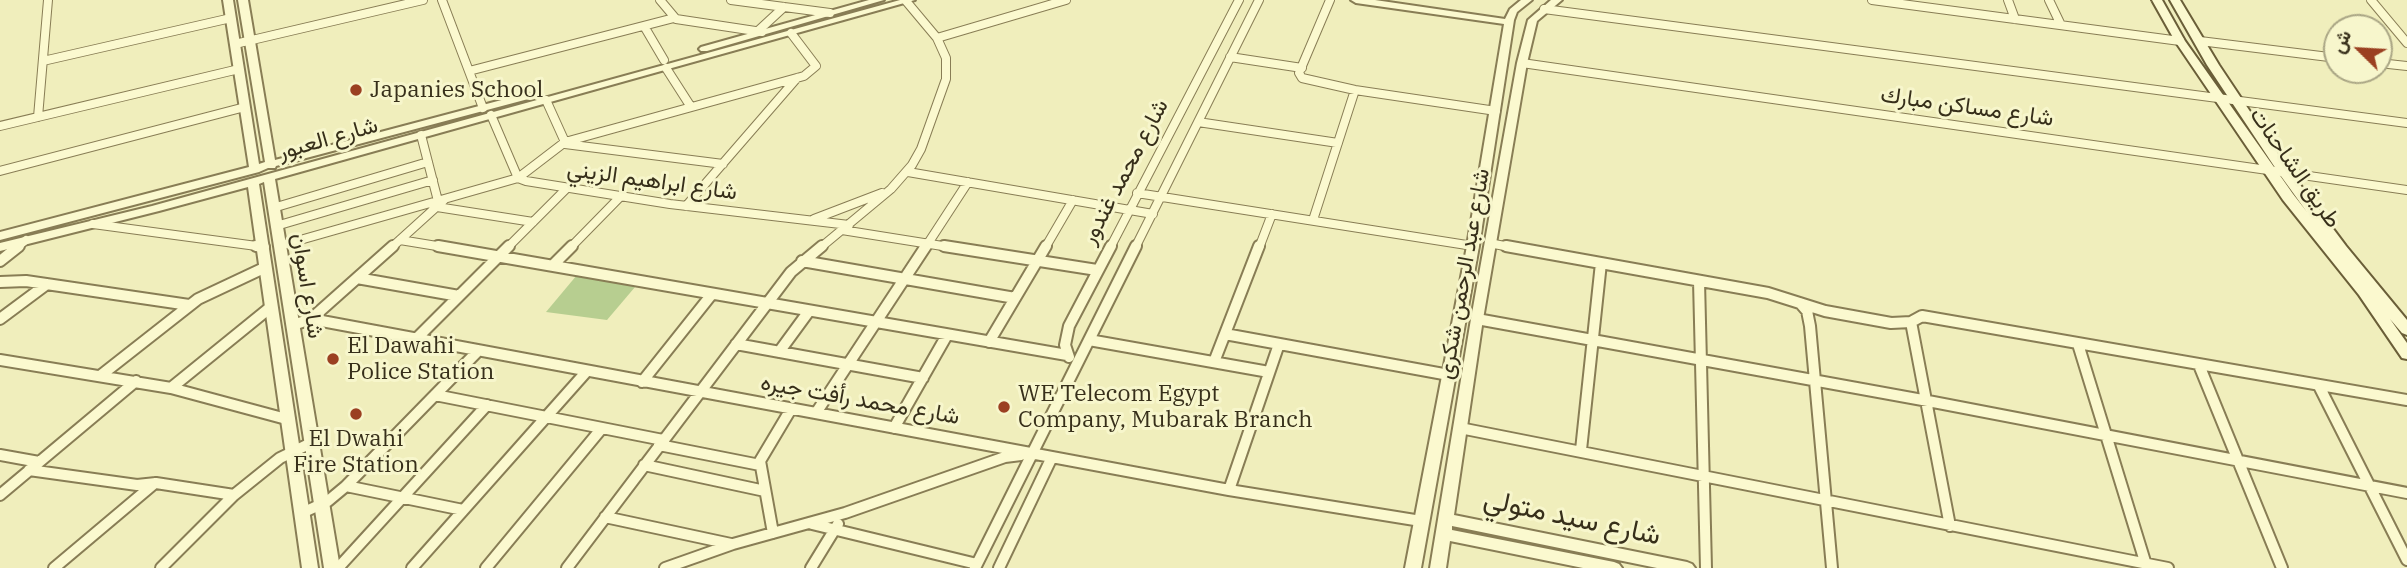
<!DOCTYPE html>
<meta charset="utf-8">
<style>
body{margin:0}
#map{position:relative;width:2407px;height:568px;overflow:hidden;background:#f0eebc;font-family:"IBM Plex Serif",Vazirmatn,serif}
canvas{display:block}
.north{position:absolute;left:2323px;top:14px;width:70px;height:70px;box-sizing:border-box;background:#f7f6cc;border:2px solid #aaa685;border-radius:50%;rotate:294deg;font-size:19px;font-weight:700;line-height:28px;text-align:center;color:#372f1a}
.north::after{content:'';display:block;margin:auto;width:24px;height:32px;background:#9b4021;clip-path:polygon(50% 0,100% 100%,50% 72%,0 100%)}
</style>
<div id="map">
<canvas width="2407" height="568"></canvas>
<div class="north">ش</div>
</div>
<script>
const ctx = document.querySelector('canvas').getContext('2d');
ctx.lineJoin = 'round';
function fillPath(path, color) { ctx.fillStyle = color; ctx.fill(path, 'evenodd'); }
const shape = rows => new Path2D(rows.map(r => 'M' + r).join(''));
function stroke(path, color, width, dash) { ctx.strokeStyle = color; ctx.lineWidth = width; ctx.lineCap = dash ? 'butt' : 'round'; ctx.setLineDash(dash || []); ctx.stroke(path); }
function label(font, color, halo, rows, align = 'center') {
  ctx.font = font + ' "IBM Plex Serif",Vazirmatn,serif'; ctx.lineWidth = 6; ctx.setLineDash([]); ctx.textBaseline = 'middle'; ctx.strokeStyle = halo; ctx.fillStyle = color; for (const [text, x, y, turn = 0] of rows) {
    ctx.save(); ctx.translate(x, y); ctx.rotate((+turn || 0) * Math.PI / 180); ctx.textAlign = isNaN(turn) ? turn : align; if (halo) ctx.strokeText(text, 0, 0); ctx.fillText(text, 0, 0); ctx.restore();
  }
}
const green = shape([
 [582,269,641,280,607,320,546,312]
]);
const minorFar1 = shape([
 [442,0,483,108],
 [660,0,676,19,762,32],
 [731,0,830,13],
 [1330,0,1299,73,1302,78,1355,90,1496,111],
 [1872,0,2180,41],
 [2008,0,2015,19],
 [2049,0,2061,25],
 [2371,0,2407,43],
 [1544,9,2407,123],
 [644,26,664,60],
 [758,31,784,7],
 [937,38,1066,0],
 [2200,41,2337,58],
 [235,44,423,0],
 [1230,57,1302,68],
 [43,61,231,18],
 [1522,63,2407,190],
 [2379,63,2407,66],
 [666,68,691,107],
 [469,71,674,18],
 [546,100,565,142],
 [491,115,518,178,526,181,670,204,849,225],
 [38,117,48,0],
 [1198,122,1338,143],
 [0,126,239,69],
 [421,135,438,201],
 [565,144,723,164],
 [0,171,245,107],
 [908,172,1153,214],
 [1137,193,1473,246],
 [686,206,797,78],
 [437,207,533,222],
 [273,208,428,162],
 [814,219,882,193],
 [1313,220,1355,90],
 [93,224,264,247],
 [276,226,433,180],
 [842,230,955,248],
 [400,240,449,248],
 [1489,243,1515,248],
 [279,246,518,178,565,142,804,76,816,66,791,33],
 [16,248,26,240],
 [391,248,444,200],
 [507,248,566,189],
 [570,248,620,197],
 [820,248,891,189,912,165,921,149,946,79,946,58,937,38,906,1],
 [925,248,968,182],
 [1045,248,1073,200],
 [1110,248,1239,0],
 [1135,248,1259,0],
 [1259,248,1272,214]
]);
const minor = shape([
 [256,246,264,247],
 [438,246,1067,355],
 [944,246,1097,270],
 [1506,246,1768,293,1825,311,1891,323,1911,322],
 [0,261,19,246],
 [802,261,1015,298],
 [554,264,572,246],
 [357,278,459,296],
 [1699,281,1706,568],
 [0,282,26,281,189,305],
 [1800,303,1807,311,1810,326,1832,568],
 [0,319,47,284],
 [311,319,393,246],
 [1477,319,1928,401,2407,493],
 [293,325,311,319,1229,490,1421,521],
 [1225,334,1449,375],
 [416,339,509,246],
 [1089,340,1269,372],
 [989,342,1046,246],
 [736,344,923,378],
 [2078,344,2147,568],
 [779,352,809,311],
 [1069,357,1065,345,1069,326,1111,246],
 [0,360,171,388,290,420],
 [1214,362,1259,246],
 [2199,365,2282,568],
 [100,376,198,299,266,267],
 [642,382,712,294],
 [2319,386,2407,560],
 [171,388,272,306],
 [435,395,663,440],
 [816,413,926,246],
 [894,428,947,335],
 [1460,428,2168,568],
 [659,445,760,465],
 [1581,450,1601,263],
 [0,455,39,462],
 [644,465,765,491],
 [29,470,137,485,156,483,234,495],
 [346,486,463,510],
 [1229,490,1279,344],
 [0,495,136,381],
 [302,513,328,501,346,486,478,351],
 [605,517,731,544],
 [812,524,977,564],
 [1950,526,1911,322,1922,316,2407,400],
 [773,533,760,461,791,409],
 [54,568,155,483],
 [161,568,234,495,280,458,311,443],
 [338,568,487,405],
 [412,568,587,371],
 [486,568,602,428],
 [567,568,791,272,822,246],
 [665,568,733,544,845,513,1005,457,1021,455],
 [811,568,838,524],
 [975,568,1136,246],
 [999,568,1052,457]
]);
const tertiary = shape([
 [223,0,233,0,259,164,265,162,238,0,248,0,275,160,528,93,533,96,532,98,276,166,275,168,268,168,259,172,0,240,0,232,249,167,223,0],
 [869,0,884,0,707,51,701,51,699,49,701,47,869,0],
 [900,0,915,0,275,179,340,568,324,568,264,182,259,184,318,568,302,568,248,187,159,211,0,251,0,243,152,206,900,0],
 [1351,0,1375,0,1505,19,1510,9,1521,0,1532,0,1517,12,1514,20,1479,246,1421,568,1405,568,1467,246,1504,24,1356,3,1351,0],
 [1551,0,1562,0,1537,21,1527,63,1483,319,1454,515,1687,562,1692,564,1695,568,1657,568,1452,526,1452,530,1614,562,1619,564,1622,568,1583,568,1450,541,1446,568,1430,568,1471,319,1517,63,1528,20,1551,0]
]);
const secondary = shape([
 [2152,0,2162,0,2185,41,2293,194,2307,212,2278,172,2207,65,2170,0,2180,0,2219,65,2289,170,2346,246,2407,320,2407,335,2402,333,2390,319,2407,343,2407,359,2402,358,2359,295,2283,200,2175,41,2152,0]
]);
const markers = [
 [356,90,7,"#9b4021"],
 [333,359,7,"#9b4021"],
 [1004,407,7,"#9b4021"],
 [356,414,7,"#9b4021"]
];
const poiNames = [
 ["Japanies School",370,90],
 ["El Dawahi",347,346],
 ["Police Station",347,372],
 ["WE Telecom Egypt",1018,394],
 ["Company, Mubarak Branch",1018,420],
 ["El Dwahi",356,439,"center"],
 ["Fire Station",356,465,"center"]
];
const streetNames = [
 ["شارع مساكن مبارك",1967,107,8],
 ["شارع العبور",328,139,-16],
 ["طريق الشاحنات",2295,168,55],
 ["شارع محمد غندور",1125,172,-62],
 ["شارع ابراهيم الزيني",652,181,8],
 ["شارع عبد الرحمن شكرى",1464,274,-80],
 ["شارع اسوان",307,286,81],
 ["شارع محمد رأفت جيره",860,400,10]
];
const nearStreetnames = [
 ["شارع سيد متولي",1572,518,12]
];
fillPath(green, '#b7ce90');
stroke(minorFar1, '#887d55', 10);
stroke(minor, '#887d55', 14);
stroke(tertiary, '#887d55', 4);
stroke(secondary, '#6a5e38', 4);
stroke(minorFar1, '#fbf9cf', 8);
stroke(minor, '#fbf9cf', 10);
fillPath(tertiary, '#fbf9cf');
fillPath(secondary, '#fbf9cf');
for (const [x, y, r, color] of markers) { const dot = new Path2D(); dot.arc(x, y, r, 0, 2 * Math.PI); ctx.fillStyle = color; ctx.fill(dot); stroke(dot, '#f7f6cc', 2.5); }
label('23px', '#372f1a', '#f7f6cc', poiNames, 'left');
label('23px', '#372f1a', '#f7f6cc', streetNames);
label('28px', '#372f1a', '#f7f6cc', nearStreetnames);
</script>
